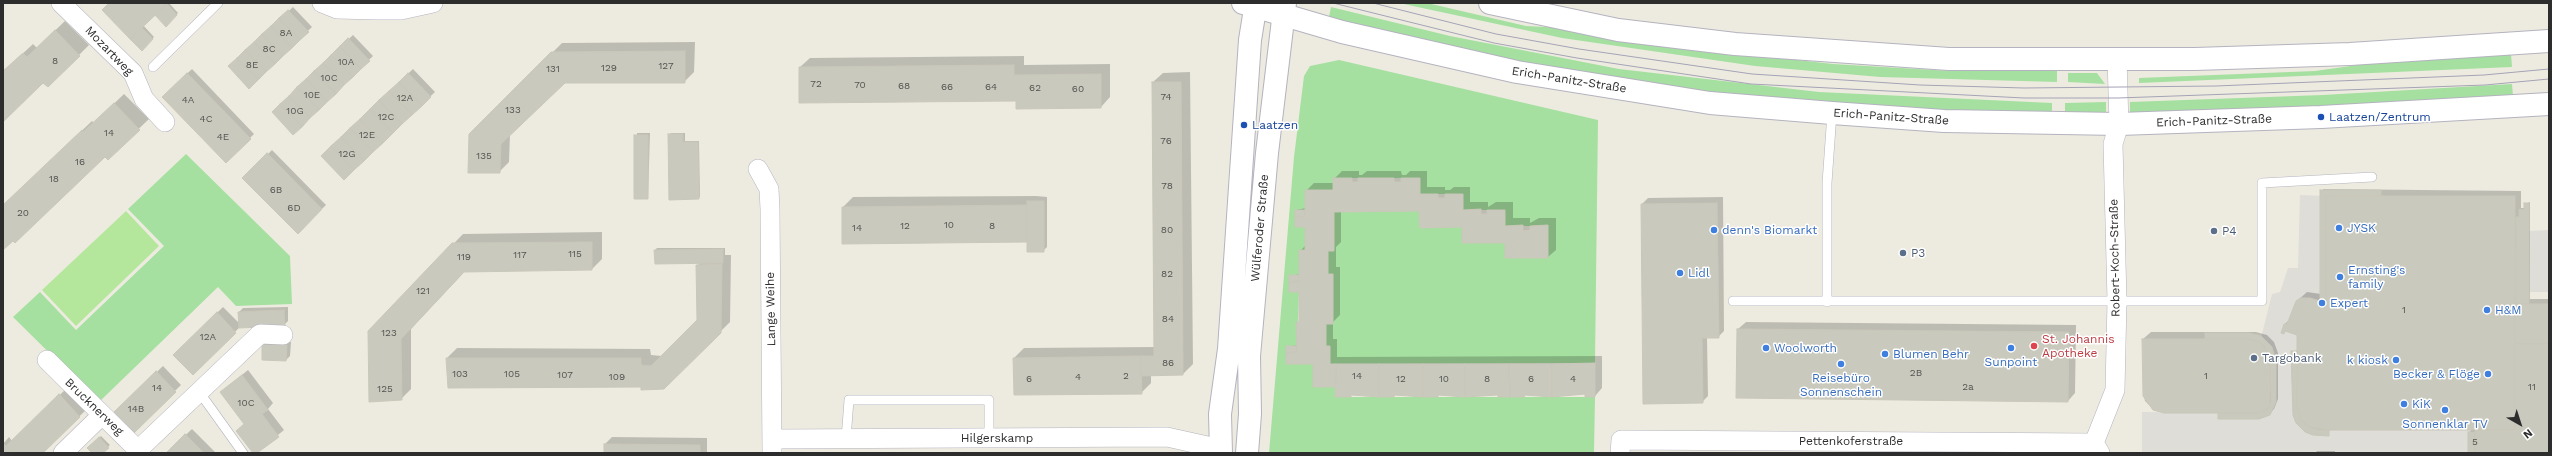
<!DOCTYPE html>
<meta charset="utf-8">
<style>
body{margin:0}
#map{position:relative;width:2552px;height:456px;overflow:hidden;background:#edebe0;font-family:"Work Sans",sans-serif}
canvas{display:block}
.frame{position:absolute;inset:0;border:4px solid #2d2d2d;pointer-events:none}
.north{position:absolute;left:2500px;top:404px;width:40px;height:40px;-webkit-text-stroke:3px #fff;paint-order:stroke;rotate:141deg;font-size:11px;font-weight:700;line-height:16px;text-align:center;color:#2d2d2d}
.north::after{content:'';display:block;margin:auto;width:14px;height:18px;background:#2d2d2d;clip-path:polygon(50% 0,100% 100%,50% 72%,0 100%)}
</style>
<div id="map">
<canvas width="2552" height="456"></canvas>
<div class="frame"></div>
<div class="north">N</div>
</div>
<script>
const ctx = document.querySelector('canvas').getContext('2d');
ctx.lineJoin = 'round';
function fillPath(path, color) { ctx.fillStyle = color; ctx.fill(path, 'evenodd'); }
const shape = rows => new Path2D(rows.map(r => 'M' + r).join(''));
function stroke(path, color, width, dash) { ctx.strokeStyle = color; ctx.lineWidth = width; ctx.lineCap = dash ? 'butt' : 'round'; ctx.setLineDash(dash || []); ctx.stroke(path); }
function label(font, color, halo, rows, align = 'center') {
  ctx.font = font + ' "Work Sans",sans-serif'; ctx.lineWidth = 3; ctx.setLineDash([]); ctx.textBaseline = 'middle'; ctx.strokeStyle = halo; ctx.fillStyle = color; for (const [text, x, y, turn = 0] of rows) {
    ctx.save(); ctx.translate(x, y); ctx.rotate((+turn || 0) * Math.PI / 180); ctx.textAlign = isNaN(turn) ? turn : align; if (halo) ctx.strokeText(text, 0, 0); ctx.fillText(text, 0, 0); ctx.restore();
  }
}
const green = shape([
 [1399,3,1427,3,1526,26,1564,28,1753,55,1833,64,1951,71,2057,70,2057,82,1880,77,1755,66,1562,38],
 [1331,7,1450,36,1619,69,1819,92,2052,103,2052,114,1906,110,1727,96,1621,81,1448,48,1329,17],
 [2511,54,2512,67,2139,83,2139,78,2315,71,2372,63],
 [1339,60,1598,120,1595,363,1330,364,1330,347,1326,346,1326,324,1328,251,1334,212,1419,211,1420,228,1462,227,1505,243,1505,258,1548,258,1548,226,1505,226,1505,210,1463,210,1463,194,1420,194,1419,178,1333,178,1333,190,1305,190,1305,217,1295,217,1295,227,1305,227,1305,250,1299,281,1289,282,1289,292,1299,292,1297,352,1313,364,1313,387,1335,387,1336,397,1595,397,1594,453,1269,453,1294,157,1304,76,1310,66],
 [2068,73,2097,73,2105,84,2068,82],
 [2512,84,2513,96,2323,107,2130,113,2130,102,2323,95],
 [2106,102,2106,114,2065,115,2065,103],
 [186,154,290,256,292,304,236,306,218,287,99,402,13,317,40,292,76,330,164,246,128,209]
]);
const pitch = shape([
 [126,211,159,246,76,326,42,290]
]);
const plaza = shape([
 [2300,195,2326,196,2326,303,2310,298,2300,298,2296,301,2287,324,2284,324,2281,332,2284,334,2285,331,2297,335,2297,407,2301,420,2320,430,2476,430,2474,453,2142,453,2142,412,2258,413,2263,412,2270,406,2270,356,2260,342,2272,294,2280,292,2288,268,2298,268],
 [2549,230,2549,292,2530,292,2529,231]
]);
const shadow = shape([
 [111,3,169,3,178,13,166,25,160,9,143,25,154,37,142,49,104,10],
 [293,7,312,27,249,87,230,66],
 [65,21,89,45,48,86,43,81,3,120,3,72,33,44,37,48],
 [353,35,373,56,293,133,273,112],
 [695,42,694,72,684,82,565,82,510,134,509,162,499,172,470,135,562,43],
 [1024,56,1024,65,1110,64,1110,97,1101,107,1017,100,800,67,810,58],
 [192,69,254,134,226,162,163,97],
 [413,69,435,92,344,178,323,156],
 [1190,72,1193,364,1183,374,1151,375,1151,383,1141,393,1014,358,1024,348,1155,347,1153,82,1163,73],
 [124,94,149,119,108,158,105,155,3,248,3,206,92,121,94,123],
 [637,133,650,133,648,198,635,198],
 [671,133,685,133,685,141,699,141,700,197,698,198,669,135],
 [272,150,326,205,298,232,244,178],
 [1342,171,1359,171,1359,175,1362,175,1367,171,1401,171,1402,175,1406,175,1410,171,1427,171,1427,187,1445,187,1445,190,1450,190,1454,187,1470,187,1470,202,1488,202,1488,207,1496,202,1513,202,1513,218,1530,218,1530,223,1539,218,1556,218,1556,250,1548,257,1506,257,1506,242,1420,210,1341,210,1341,242,1336,247,1336,267,1340,267,1340,315,1333,322,1333,339,1337,339,1337,357,1602,356,1602,388,1595,396,1586,393,1569,393,1567,396,1499,394,1396,394,1394,396,1352,394,1351,396,1336,386,1314,363,1287,347,1298,345,1300,291,1290,276,1300,274,1300,251,1306,245,1306,226,1296,210,1306,208,1306,191,1314,183,1334,183,1334,179],
 [2323,189,2521,191,2521,208,2525,208,2525,204,2530,202,2530,299,2549,299,2549,453,2429,453,2469,453,2469,433,2472,429,2330,428,2328,435,2297,422,2292,352,2299,350,2298,335,2286,330,2284,332,2285,324,2290,319,2296,302,2307,292,2321,294],
 [1036,196,1047,197,1047,247,1043,251,1028,240,843,207,853,197],
 [1723,197,1724,331,1718,337,1707,337,1708,396,1702,402,1642,204,1648,198],
 [602,232,602,259,592,269,465,271,411,329,411,389,401,399,369,331,463,234],
 [657,248,725,248,725,255,731,255,730,322,664,388,447,358,457,348,650,349,651,355,662,356,698,321,697,266,701,262,655,250],
 [223,307,240,324,239,312,243,308,288,307,288,321,284,325,241,326,193,373,174,355],
 [1746,322,2076,325,2075,393,2068,401,1738,329],
 [2151,332,2256,332,2267,335,2274,342,2278,353,2278,399,2274,409,2271,412,2221,412,2153,409,2145,401,2143,391,2143,339],
 [2265,347,2268,350,2273,366,2271,366],
 [267,341,291,342,290,356,286,360,263,345],
 [163,366,181,385,134,431,115,412],
 [248,370,273,403,268,409,284,430,256,453,245,424,221,392],
 [66,389,86,410,41,453,3,453,3,444,9,437,12,441],
 [192,429,216,453,167,453,171,449],
 [101,436,110,445,102,453,94,453,89,448],
 [612,437,707,438,707,453,605,453,605,444],
 [2317,451,2335,451,2335,453,2315,453]
]);
const building = shape([
 [109,3,166,3,167,4,130,39,102,10,109,3],
 [167,4,177,15,166,27,155,15,167,4],
 [288,10,309,32,300,40,279,18,288,10],
 [279,18,300,40,292,48,271,26,279,18],
 [271,26,292,48,283,56,262,34,271,26],
 [142,28,153,39,142,51,130,39,142,28],
 [55,30,80,56,48,87,43,83,3,122,3,71,23,53,27,57,55,30],
 [262,34,283,56,275,64,254,42,262,34],
 [348,38,370,61,361,69,340,46,348,38],
 [254,42,275,64,266,72,245,50,254,42],
 [340,46,361,69,353,77,331,55,340,46],
 [245,50,266,72,258,80,237,58,245,50],
 [685,51,685,83,565,83,501,144,500,173,468,173,469,134,551,52,685,51],
 [331,55,353,77,344,85,323,63,331,55],
 [237,58,258,80,249,89,228,66,237,58],
 [323,63,344,85,336,94,314,71,323,63],
 [1014,65,1014,75,1101,74,1101,108,1016,109,1016,101,799,103,799,67,1014,65],
 [314,71,336,94,327,102,306,79,314,71],
 [187,73,251,139,226,163,162,97,187,73],
 [408,73,431,97,422,106,399,82,408,73],
 [306,79,327,102,319,110,297,87,306,79],
 [399,82,422,106,412,115,389,91,399,82],
 [1152,82,1181,82,1183,375,1141,376,1141,356,1154,356,1152,82],
 [297,87,319,110,310,118,289,96,297,87],
 [389,91,412,115,402,124,379,100,389,91],
 [289,96,310,118,302,127,280,104,289,96],
 [379,100,402,124,393,133,370,109,379,100],
 [114,103,140,130,108,160,105,157,15,243,13,241,3,250,3,205,82,130,83,132,114,103],
 [280,104,302,127,293,135,272,112,280,104],
 [370,109,393,133,383,143,360,119,370,109],
 [360,119,383,143,373,152,350,128,360,119],
 [350,128,373,152,364,161,341,137,350,128],
 [668,134,683,134,683,142,698,142,699,199,669,200,668,134],
 [634,135,648,135,648,199,634,199,634,135],
 [341,137,364,161,354,170,331,146,341,137],
 [331,146,354,170,344,180,321,156,331,146],
 [267,153,322,209,298,234,242,178,267,153],
 [1333,178,1352,178,1352,182,1358,182,1358,178,1394,178,1394,182,1401,182,1401,178,1420,178,1420,194,1438,194,1438,198,1445,198,1445,194,1463,194,1463,210,1481,209,1481,214,1487,214,1487,210,1505,210,1505,226,1523,225,1523,231,1530,230,1530,226,1548,225,1548,258,1505,258,1505,243,1462,243,1462,227,1420,228,1419,211,1334,212,1334,251,1328,251,1328,274,1333,274,1333,324,1326,324,1326,346,1330,346,1330,364,1336,364,1336,387,1313,387,1313,364,1286,364,1286,353,1297,352,1296,322,1299,322,1299,292,1289,292,1289,282,1299,281,1299,250,1305,250,1305,227,1295,227,1295,217,1305,217,1305,190,1333,190,1333,178],
 [2320,190,2381,190,2381,196,2326,196,2326,303,2320,301,2320,190],
 [2326,196,2515,196,2515,430,2320,430,2309,427,2301,420,2297,407,2297,335,2285,331,2284,334,2281,333,2284,324,2287,324,2296,301,2300,298,2310,298,2326,303,2326,196],
 [1027,201,1044,201,1044,252,1027,252,1027,201],
 [1717,203,1719,338,1702,338,1703,403,1643,404,1641,204,1717,203],
 [2524,203,2529,203,2529,304,2515,304,2516,217,2519,217,2519,209,2524,210,2524,203],
 [1027,205,1027,242,842,244,842,207,1027,205],
 [1295,210,1305,210,1305,217,1295,217,1295,210],
 [592,242,592,270,464,272,401,339,402,400,369,402,368,331,452,243,592,242],
 [723,249,723,263,655,264,654,250,723,249],
 [722,264,721,333,664,389,641,390,641,387,448,388,446,358,641,358,641,365,651,366,697,320,696,265,722,264],
 [1289,275,1299,275,1299,281,1289,282,1289,275],
 [2515,304,2549,304,2549,344,2515,344,2515,304],
 [284,310,285,326,239,328,238,312,284,310],
 [217,312,236,333,193,375,173,355,217,312],
 [1737,329,2069,332,2068,402,1736,398,1737,329],
 [2205,333,2249,333,2261,336,2272,347,2276,361,2276,402,2270,415,2259,419,2218,419,2218,413,2258,413,2268,409,2271,401,2270,356,2264,346,2258,342,2248,339,2205,339,2205,333],
 [2142,339,2248,339,2260,342,2270,356,2270,406,2263,412,2258,413,2164,413,2153,410,2143,396,2142,339],
 [2515,344,2549,344,2549,453,2475,453,2475,430,2515,430,2515,344],
 [262,345,287,345,286,361,262,360,262,345],
 [1286,346,1297,346,1297,352,1286,353,1286,346],
 [2291,351,2298,351,2297,407,2300,418,2309,427,2329,430,2329,436,2313,435,2305,432,2296,423,2293,415,2291,351],
 [1141,356,1142,394,1014,395,1013,358,1141,356],
 [1595,363,1595,397,1585,397,1585,394,1552,397,1552,364,1595,363],
 [1336,364,1379,364,1379,397,1351,395,1351,397,1335,397,1336,364],
 [1379,364,1423,364,1423,397,1394,395,1394,397,1379,397,1379,364],
 [1423,364,1465,364,1465,397,1438,395,1438,397,1423,397,1423,364],
 [1465,364,1509,364,1510,397,1498,397,1498,395,1465,397,1465,364],
 [1509,364,1552,364,1552,397,1525,395,1524,397,1510,397,1509,364],
 [156,371,176,392,134,433,114,412,156,371],
 [242,375,268,410,262,414,279,437,257,453,253,453,236,431,244,424,220,392,242,375],
 [59,394,80,417,43,453,13,453,6,446,59,394],
 [2468,432,2475,432,2475,453,2468,453,2468,432],
 [185,434,204,453,166,453,185,434],
 [99,437,109,448,103,453,92,453,87,448,99,437],
 [3,443,13,453,3,453,3,443],
 [604,444,700,445,700,453,604,453,604,444]
]);
const service = shape([
 [153,67,218,3],
 [1733,301,2262,301,2262,183,2372,177],
 [1827,302,1827,183,1832,113],
 [200,393,243,453],
 [846,439,849,400,989,400,989,438]
]);
const minor = shape([
 [61,3,133,73,144,99,165,122],
 [322,3,337,9,377,10,401,10,433,3],
 [758,169,769,189,770,209,772,453],
 [47,360,141,453],
 [773,439,1167,437,1221,449],
 [138,450,260,334,283,335],
 [63,453,102,415],
 [1620,453,1621,440,2094,443],
 [2100,453,2094,443,2115,390,2117,301,2113,144,2119,124,2117,59]
]);
const tertiary = shape([
 [1221,453,1220,414,1229,349,1250,40,1256,3],
 [1247,453,1250,414,1249,356,1267,153,1285,3]
]);
const secondary = shape([
 [1243,3,1342,32,1517,72,1710,103,1832,113,1944,121,2119,124,2321,117,2549,104],
 [1490,3,1618,30,1735,44,1949,59,2195,59,2350,54,2549,41]
]);
const tram = shape([
 [1333,3,1494,43,1577,58,1751,84,2024,98,2118,98,2485,85,2549,79],
 [1373,3,1496,34,1579,49,1752,74,1920,85,2024,88,2216,86,2484,75,2549,69]
]);
const markers = [
 [2321,117,4,"#1a4fb4"],
 [1244,125,4,"#1a4fb4"],
 [2339,228,4,"#3f7fe0"],
 [1714,230,4,"#3f7fe0"],
 [2214,231,4,"#5c6f8a"],
 [1903,253,4,"#5c6f8a"],
 [1680,273,4,"#3f7fe0"],
 [2340,277,4,"#3f7fe0"],
 [2322,303,4,"#3f7fe0"],
 [2487,310,4,"#3f7fe0"],
 [2034,346,4,"#e0444e"],
 [1766,348,4,"#3f7fe0"],
 [2011,348,4,"#3f7fe0"],
 [1885,354,4,"#3f7fe0"],
 [2254,358,4,"#5c6f8a"],
 [2396,360,4,"#3f7fe0"],
 [1841,364,4,"#3f7fe0"],
 [2488,374,4,"#3f7fe0"],
 [2404,404,4,"#3f7fe0"],
 [2445,410,4,"#3f7fe0"]
];
const numberNames = [
 ["8A",286,33],
 ["8C",269,49],
 ["8",55,61],
 ["10A",346,62],
 ["8E",252,65],
 ["127",666,66],
 ["129",609,68],
 ["131",553,69],
 ["10C",329,78],
 ["72",816,84],
 ["70",860,85],
 ["68",904,86],
 ["66",947,87],
 ["64",991,87],
 ["62",1035,88],
 ["60",1078,89],
 ["10E",312,95],
 ["74",1166,97],
 ["12A",405,98],
 ["4A",188,100],
 ["133",513,110],
 ["10G",295,111],
 ["12C",386,117],
 ["4C",206,119],
 ["14",109,133],
 ["12E",367,135],
 ["4E",223,137],
 ["76",1166,141],
 ["12G",347,154],
 ["135",484,156],
 ["16",80,162],
 ["18",54,179],
 ["78",1167,186],
 ["6B",276,190],
 ["6D",294,208],
 ["20",23,213],
 ["10",949,225],
 ["12",905,226],
 ["8",992,226],
 ["14",857,228],
 ["80",1167,230],
 ["115",575,254],
 ["117",520,255],
 ["119",464,257],
 ["82",1167,274],
 ["121",423,291],
 ["1",2404,310],
 ["84",1168,319],
 ["123",389,333],
 ["12A",208,337],
 ["86",1168,363],
 ["2B",1916,373],
 ["103",460,374],
 ["105",512,374],
 ["107",565,375],
 ["2",1126,376],
 ["14",1357,376],
 ["1",2206,376],
 ["109",617,377],
 ["4",1078,377],
 ["6",1029,379],
 ["12",1401,379],
 ["10",1444,379],
 ["8",1487,379],
 ["6",1531,379],
 ["4",1573,379],
 ["2a",1968,387],
 ["11",2532,387],
 ["14",157,388],
 ["125",385,389],
 ["10C",246,403],
 ["14B",136,409],
 ["5",2475,442]
];
const streetNames = [
 ["Mozartweg",109,51,46],
 ["Erich-Panitz-Straße",1569,80,9],
 ["Erich-Panitz-Straße",1891,117,4],
 ["Erich-Panitz-Straße",2214,121,-2],
 ["Wülferoder Straße",1260,228,-85],
 ["Robert-Koch-Straße",2115,258,-91],
 ["Lange Weihe",771,309,-91],
 ["Brucknerweg",94,407,44],
 ["Hilgerskamp",997,438],
 ["Pettenkoferstraße",1851,441]
];
const transitNames = [
 ["Laatzen/Zentrum",2329,117],
 ["Laatzen",1252,125]
];
const shopNames = [
 ["JYSK",2347,228],
 ["denn's Biomarkt",1722,230],
 ["Ernsting's",2348,270],
 ["family",2348,284],
 ["Lidl",1688,273],
 ["Expert",2330,303],
 ["H&M",2495,310],
 ["Woolworth",1774,348],
 ["Blumen Behr",1893,354],
 ["k kiosk",2388,360,"right"],
 ["Sunpoint",2011,362,"center"],
 ["Becker & Flöge",2480,374,"right"],
 ["Reisebüro",1841,378,"center"],
 ["Sonnenschein",1841,392,"center"],
 ["KiK",2412,404],
 ["Sonnenklar TV",2445,424,"center"]
];
const serviceNames = [
 ["P4",2222,231],
 ["P3",1911,253],
 ["Targobank",2262,358]
];
const healthNames = [
 ["St. Johannis",2042,339],
 ["Apotheke",2042,353]
];
fillPath(green, '#a5e0a0');
fillPath(pitch, '#b4e79c');
fillPath(plaza, '#deddd7');
fillPath(shadow, '#0003');
fillPath(building, '#c9c9be');
stroke(building, '#c9c7b9', 1);
stroke(service, '#b4b3bf', 10);
stroke(minor, '#b4b3bf', 20);
stroke(tertiary, '#b4b3bf', 24);
stroke(secondary, '#b4b3bf', 24);
stroke(service, '#fff', 9);
stroke(minor, '#fff', 19);
stroke(tertiary, '#fff', 22);
stroke(secondary, '#fff', 22);
stroke(tram, '#a5a3b6', 1);
for (const [x, y, r, color] of markers) { const dot = new Path2D(); dot.arc(x, y, r, 0, 2 * Math.PI); ctx.fillStyle = color; ctx.fill(dot); stroke(dot, '#fff', 1.5); }
label('10px', '#545451', null, numberNames);
label('12px', '#2d2d2d', '#fff', streetNames);
label('12px', '#164399', '#fff', transitNames, 'left');
label('12px', '#366cbe', '#fff', shopNames, 'left');
label('12px', '#4e5e75', '#fff', serviceNames, 'left');
label('12px', '#be3a42', '#fff', healthNames, 'left');
</script>
